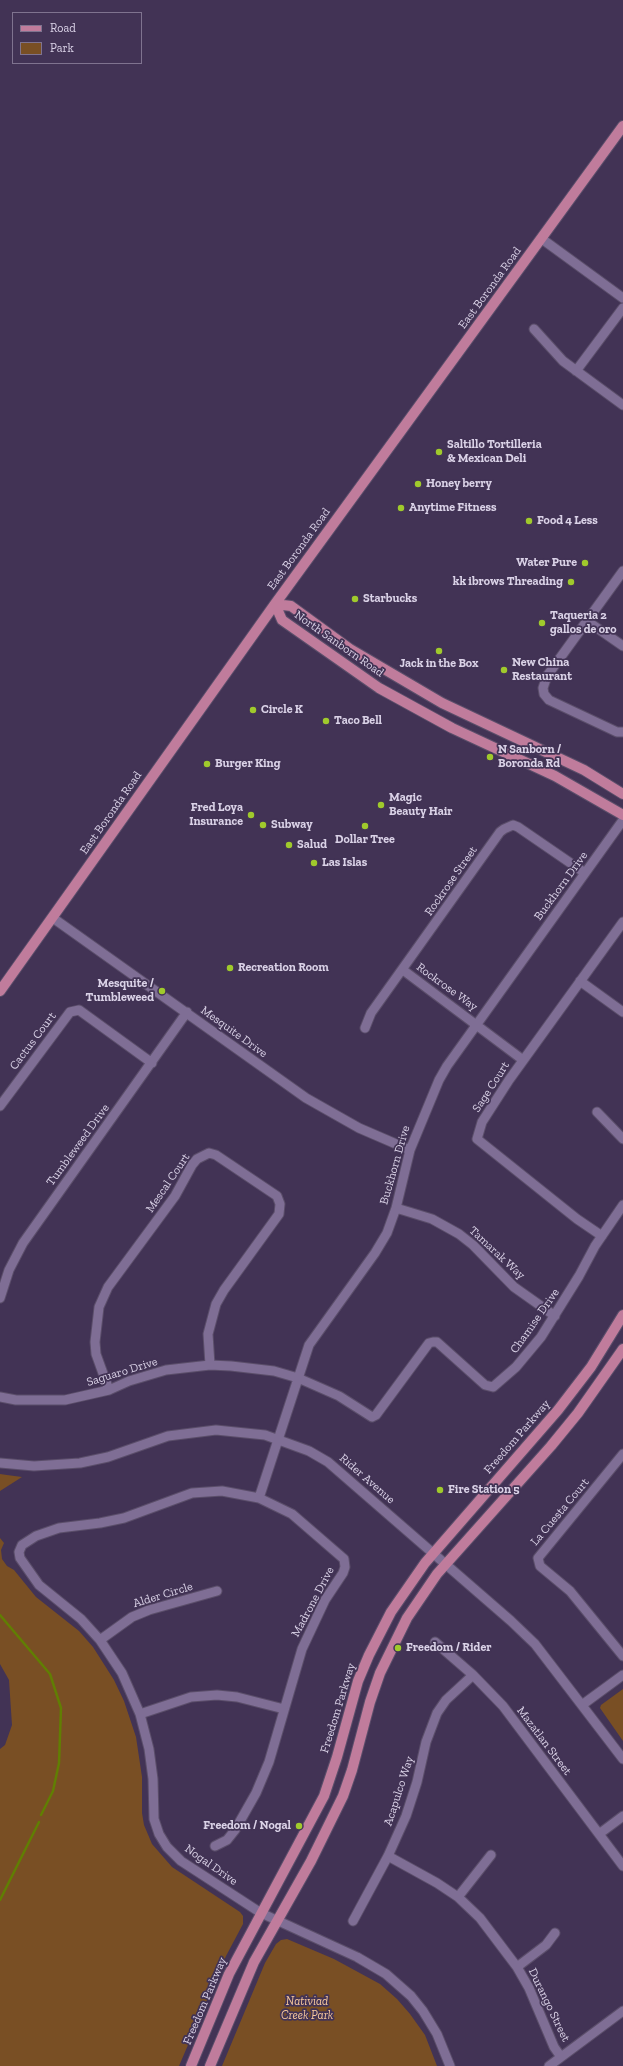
<!DOCTYPE html>
<style>
body{margin:0}
#map{position:relative;width:623px;height:2066px;overflow:hidden;background:#423355;font-family:"Zilla Slab",serif}
canvas{display:block}
.legend{position:absolute;left:12px;top:12px;width:130px;height:52px;box-sizing:border-box;background:#423355;border:1px solid #7f738f;margin:0;padding:5px 7px;list-style:none;font-size:12px;color:#dad2e7}
.legend li{display:flex;align-items:center;gap:8px;height:20px}
.legend b{width:20px;border:1px solid #7f738f}
</style>
<div id="map">
<canvas width="623" height="2066"></canvas>
<ul class="legend">
<li><b style="height:5px;background:#c07c9c"></b>Road</li>
<li><b style="height:11px;background:#794f24"></b>Park</li>
</ul>
</div>
<script>
const ctx = document.querySelector('canvas').getContext('2d');
ctx.lineJoin = 'round';
function fillPath(path, color) { ctx.fillStyle = color; ctx.fill(path, 'evenodd'); }
const shape = rows => new Path2D(rows.map(r => 'M' + r).join(''));
function stroke(path, color, width, dash) { ctx.strokeStyle = color; ctx.lineWidth = width; ctx.lineCap = dash ? 'butt' : 'round'; ctx.setLineDash(dash || []); ctx.stroke(path); }
function label(font, color, halo, rows, align = 'center') {
  ctx.font = font + ' "Zilla Slab",serif'; ctx.lineWidth = 3.5; ctx.setLineDash([]); ctx.textBaseline = 'middle'; ctx.strokeStyle = halo; ctx.fillStyle = color; for (const [text, x, y, turn = 0] of rows) {
    ctx.save(); ctx.translate(x, y); ctx.rotate((+turn || 0) * Math.PI / 180); ctx.textAlign = isNaN(turn) ? turn : align; if (halo) ctx.strokeText(text, 0, 0); ctx.fillText(text, 0, 0); ctx.restore();
  }
}
const green = shape([
 [0,1474,7,1475,22,1477,0,1491],
 [0,1538,4,1543,1,1550,2,1559,7,1566,14,1570,36,1597,79,1631,93,1647,114,1680,124,1701,136,1737,142,1777,142,1813,144,1825,152,1844,172,1867,240,1912,243,1916,243,1924,226,1956,179,2066,0,2066,0,1749,5,1745,12,1725,9,1680,0,1664],
 [623,1689,623,1741,600,1708,601,1705],
 [287,1939,334,1959,380,1984,397,1999,410,2014,425,2035,437,2066,222,2066,265,1963,276,1944,281,1940]
]);
const stream = shape([
 [0,1615,50,1674,61,1708,59,1763,53,1791,41,1815],
 [0,1900,39,1822]
]);
const minor = shape([
 [542,239,623,298],
 [534,329,563,361,623,405],
 [576,371,623,308],
 [623,571,547,676,543,688,544,694,549,700,617,732,623,732],
 [587,621,623,646],
 [53,918,306,1098,359,1128,410,1150],
 [403,970,523,1060],
 [580,981,623,1012],
 [365,1028,371,1013,500,832,504,829,513,825,518,827,585,873],
 [0,1106,70,1012,79,1010,152,1063],
 [597,1112,623,1139],
 [396,1208,432,1219,459,1234,473,1245,514,1287,555,1316],
 [602,1236,577,1219,477,1139,482,1122,509,1080,623,922],
 [0,1298,9,1270,23,1243,187,1012],
 [109,1390,96,1354,95,1342,99,1307,108,1287,175,1196,192,1165,197,1159,209,1153,216,1155,277,1196,280,1204,279,1214,224,1290,216,1304,208,1334,210,1365],
 [0,1397,16,1400,65,1400,109,1390,129,1381,166,1370,210,1365,231,1366,274,1371,298,1378,339,1396,372,1417,376,1415,429,1343,433,1342,437,1342,485,1385,493,1387,516,1367,541,1337,579,1276,595,1246,623,1205],
 [623,1454,538,1558,540,1566,570,1591,623,1656],
 [0,1463,34,1466,80,1463,108,1457,168,1436,216,1430,265,1435,309,1451,328,1462,511,1621,535,1644,623,1759],
 [259,1498,309,1345,375,1253,387,1233,396,1208,410,1150,439,1080,447,1066,623,820],
 [100,1640,132,1617,149,1610,217,1591],
 [435,1642,473,1675,503,1706,623,1866],
 [582,1705,623,1675],
 [140,1714,191,1697,217,1695,237,1697,284,1709],
 [599,1834,623,1816],
 [215,1846,227,1840,235,1830,256,1793,269,1762,302,1649,325,1600,343,1573,345,1567,344,1559,292,1514,259,1498,222,1491,192,1493,124,1518,100,1523,59,1528,36,1536,22,1545,19,1552,20,1558,39,1585,81,1619,100,1640,122,1673,140,1714,149,1749,153,1779,154,1819,159,1834,167,1847,181,1861,261,1913,357,1957,386,1974,411,1996,423,2011,437,2034,450,2066],
 [388,1856,437,1883,458,1897,480,1918,517,1967,529,1988,554,2047,561,2057],
 [458,1897,491,1855],
 [353,1921,388,1856,406,1816,417,1782,426,1742,437,1713,446,1700,473,1675],
 [517,1967,546,1945,555,1933],
 [549,2066,623,2011]
]);
const major = shape([
 [275,604,282,620,379,688,452,728,555,776,623,815],
 [275,604,291,606,350,649,442,703,584,770,623,794],
 [0,991,275,604,623,126],
 [191,2066,229,1974,324,1796,337,1757,358,1681,369,1655,391,1612,425,1563,558,1410,591,1367,623,1315],
 [210,2066,254,1962,311,1861,343,1796,352,1770,370,1702,380,1673,407,1618,437,1574,551,1446,578,1413,623,1349]
]);
const markers = [
 [439,452,4,"#a0ca2c"],
 [418,484,4,"#a0ca2c"],
 [401,508,4,"#a0ca2c"],
 [529,521,4,"#a0ca2c"],
 [585,563,4,"#a0ca2c"],
 [571,582,4,"#a0ca2c"],
 [355,599,4,"#a0ca2c"],
 [542,623,4,"#a0ca2c"],
 [439,651,4,"#a0ca2c"],
 [504,670,4,"#a0ca2c"],
 [253,710,4,"#a0ca2c"],
 [326,721,4,"#a0ca2c"],
 [490,757,4,"#a0ca2c"],
 [207,764,4,"#a0ca2c"],
 [381,805,4,"#a0ca2c"],
 [251,815,4,"#a0ca2c"],
 [263,825,4,"#a0ca2c"],
 [365,826,4,"#a0ca2c"],
 [289,845,4,"#a0ca2c"],
 [314,863,4,"#a0ca2c"],
 [230,968,4,"#a0ca2c"],
 [162,991,4,"#a0ca2c"],
 [440,1490,4,"#a0ca2c"],
 [398,1648,4,"#a0ca2c"],
 [299,1826,4,"#a0ca2c"]
];
const streetNames = [
 ["East Boronda Road",490,288,-54],
 ["East Boronda Road",299,549,-54],
 ["North Sanborn Road",339,644,35],
 ["East Boronda Road",111,813,-55],
 ["Rockrose Street",451,881,-55],
 ["Buckhorn Drive",561,886,-54],
 ["Rockrose Way",447,987,36],
 ["Mesquite Drive",234,1032,36],
 ["Cactus Court",33,1041,-53],
 ["Sage Court",491,1087,-57],
 ["Tumbleweed Drive",78,1145,-54],
 ["Buckhorn Drive",395,1165,-74],
 ["Mescal Court",168,1183,-56],
 ["Tamarak Way",497,1253,43],
 ["Chamise Drive",535,1321,-55],
 ["Saguaro Drive",122,1372,-17],
 ["Freedom Parkway",517,1437,-49],
 ["Rider Avenue",367,1479,41],
 ["La Cuesta Court",560,1512,-50],
 ["Alder Circle",163,1595,-17],
 ["Madrone Drive",313,1602,-62],
 ["Freedom Parkway",338,1708,-73],
 ["Mazatlan Street",544,1741,53],
 ["Acapulco Way",399,1791,-72],
 ["Nogal Drive",211,1865,35],
 ["Freedom Parkway",205,2001,-67],
 ["Durango Street",549,2005,64]
];
const poiNames = [
 ["Saltillo Tortilleria",447,445],
 ["& Mexican Deli",447,459],
 ["Honey berry",426,484],
 ["Anytime Fitness",409,508],
 ["Food 4 Less",537,521],
 ["Water Pure",577,563,"right"],
 ["kk ibrows Threading",563,582,"right"],
 ["Starbucks",363,599],
 ["Taqueria 2",550,616],
 ["gallos de oro",550,630],
 ["New China",512,663],
 ["Restaurant",512,677],
 ["Jack in the Box",439,664,"center"],
 ["Circle K",261,710],
 ["Taco Bell",334,721],
 ["N Sanborn /",498,750],
 ["Boronda Rd",498,764],
 ["Burger King",215,764],
 ["Magic",389,798],
 ["Beauty Hair",389,812],
 ["Fred Loya",243,808,"right"],
 ["Insurance",243,822,"right"],
 ["Subway",271,825],
 ["Dollar Tree",365,840,"center"],
 ["Salud",297,845],
 ["Las Islas",322,863],
 ["Recreation Room",238,968],
 ["Mesquite /",154,984,"right"],
 ["Tumbleweed",154,998,"right"],
 ["Fire Station 5",448,1490],
 ["Freedom / Rider",406,1648],
 ["Freedom / Nogal",291,1826,"right"]
];
const parkNames = [
 ["Nativiad",307,2002],
 ["Creek Park",307,2016]
];
fillPath(green, '#794f24');
stroke(stream, '#617e03', 2.5);
stroke(minor, '#5b4e6a', 11);
stroke(major, '#5b4e6a', 12);
stroke(minor, '#7f6e95', 9);
stroke(major, '#c07c9c', 10);
for (const [x, y, r, color] of markers) { const dot = new Path2D(); dot.arc(x, y, r, 0, 2 * Math.PI); ctx.fillStyle = color; ctx.fill(dot); stroke(dot, '#423355', 1.5); }
label('12px', '#dad2e7', '#423355', streetNames);
label('bold 12px', '#dad2e7', '#423355', poiNames, 'left');
label('italic 12px', '#faca9d', '#423355', parkNames);
</script>
